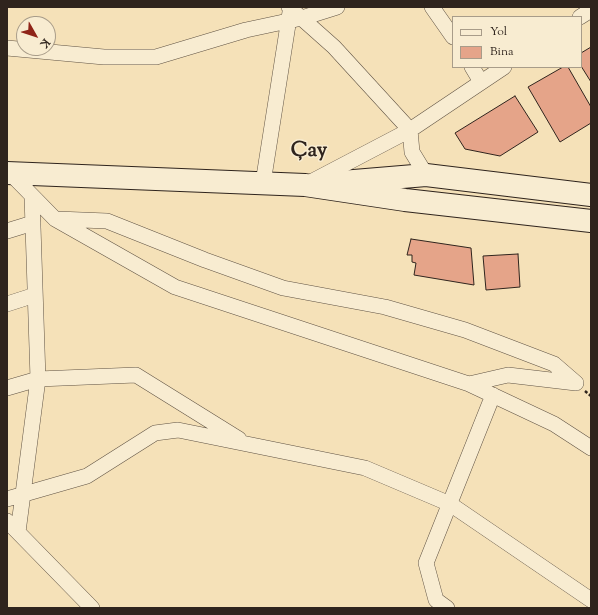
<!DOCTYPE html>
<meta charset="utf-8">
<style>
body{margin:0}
#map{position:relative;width:598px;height:615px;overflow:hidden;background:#f5e1b8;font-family:"Sorts Mill Goudy",serif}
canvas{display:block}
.frame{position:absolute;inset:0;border:8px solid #2f241d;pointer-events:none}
.legend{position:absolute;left:452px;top:16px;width:130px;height:52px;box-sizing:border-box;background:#f8ecd1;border:1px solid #a89c89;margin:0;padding:5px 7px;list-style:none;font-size:12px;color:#2f241d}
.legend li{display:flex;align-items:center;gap:8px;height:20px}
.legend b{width:20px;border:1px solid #a89c89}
.north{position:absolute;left:16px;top:16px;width:40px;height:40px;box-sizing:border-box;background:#f8ecd1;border:1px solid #a89c89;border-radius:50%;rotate:129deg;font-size:11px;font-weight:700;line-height:16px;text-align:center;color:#2f241d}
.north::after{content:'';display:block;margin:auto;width:14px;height:18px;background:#8f2418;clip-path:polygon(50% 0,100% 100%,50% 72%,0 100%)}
</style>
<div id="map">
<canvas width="598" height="615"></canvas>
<div class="frame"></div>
<ul class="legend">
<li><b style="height:5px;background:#f8ecd1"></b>Yol</li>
<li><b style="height:11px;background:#e5a489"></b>Bina</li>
</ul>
<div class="north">K</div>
</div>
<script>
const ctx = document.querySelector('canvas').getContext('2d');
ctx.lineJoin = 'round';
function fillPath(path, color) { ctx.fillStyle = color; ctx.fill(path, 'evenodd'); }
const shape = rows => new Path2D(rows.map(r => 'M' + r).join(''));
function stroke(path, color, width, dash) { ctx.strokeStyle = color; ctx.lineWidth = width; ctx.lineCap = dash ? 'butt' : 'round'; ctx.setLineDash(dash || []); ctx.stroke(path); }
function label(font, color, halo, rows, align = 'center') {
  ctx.font = font + ' "Sorts Mill Goudy",serif'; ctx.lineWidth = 3; ctx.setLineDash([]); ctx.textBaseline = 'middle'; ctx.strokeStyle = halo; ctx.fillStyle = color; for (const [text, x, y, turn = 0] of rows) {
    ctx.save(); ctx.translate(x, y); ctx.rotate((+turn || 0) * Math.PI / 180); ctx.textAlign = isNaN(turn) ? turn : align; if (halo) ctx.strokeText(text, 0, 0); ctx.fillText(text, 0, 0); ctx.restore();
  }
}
const building = shape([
 [591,47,591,82,581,66,581,53,591,47],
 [563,67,568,67,591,107,591,123,560,142,528,87,563,67],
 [515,96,538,132,500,156,465,149,455,133,515,96],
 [411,239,471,248,474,285,414,275,416,263,412,262,412,255,407,255,411,239],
 [518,254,520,287,486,290,483,256,518,254]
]);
const path = shape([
 [585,391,591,396]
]);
const minor = shape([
 [289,7,334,47,410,130,412,152,426,175],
 [432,7,453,37],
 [580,17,591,10],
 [7,48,104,57,156,57,246,30,302,18,337,7],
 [472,67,481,82],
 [10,173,55,219,175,287,469,384,554,424,591,448],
 [263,183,290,12],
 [305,185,410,130,504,67],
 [57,219,107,221,205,260,283,288,385,307,465,330,554,364,576,383],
 [7,231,33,223],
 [7,304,35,295],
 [469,384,508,375,576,383],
 [7,388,38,379,136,375,239,439],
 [7,499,87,476,155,433,178,430,365,468,450,504,591,600],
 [7,521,92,608],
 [18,532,38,379,32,196],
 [447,608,436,600,426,563,493,395]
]);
const secondary = shape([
 [7,173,305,185,405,200,591,221],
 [342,182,426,175,591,195]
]);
const districtNames = [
 ["Çay",309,152]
];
fillPath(building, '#e5a489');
stroke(building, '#2f241d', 1);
stroke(minor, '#605344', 16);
stroke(secondary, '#2f241d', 24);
stroke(path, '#2f241d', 2.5, [3, 2]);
stroke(minor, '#f8ecd1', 15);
stroke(secondary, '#f8ecd1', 22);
label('bold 21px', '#2f241d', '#f8ecd1', districtNames);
</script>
